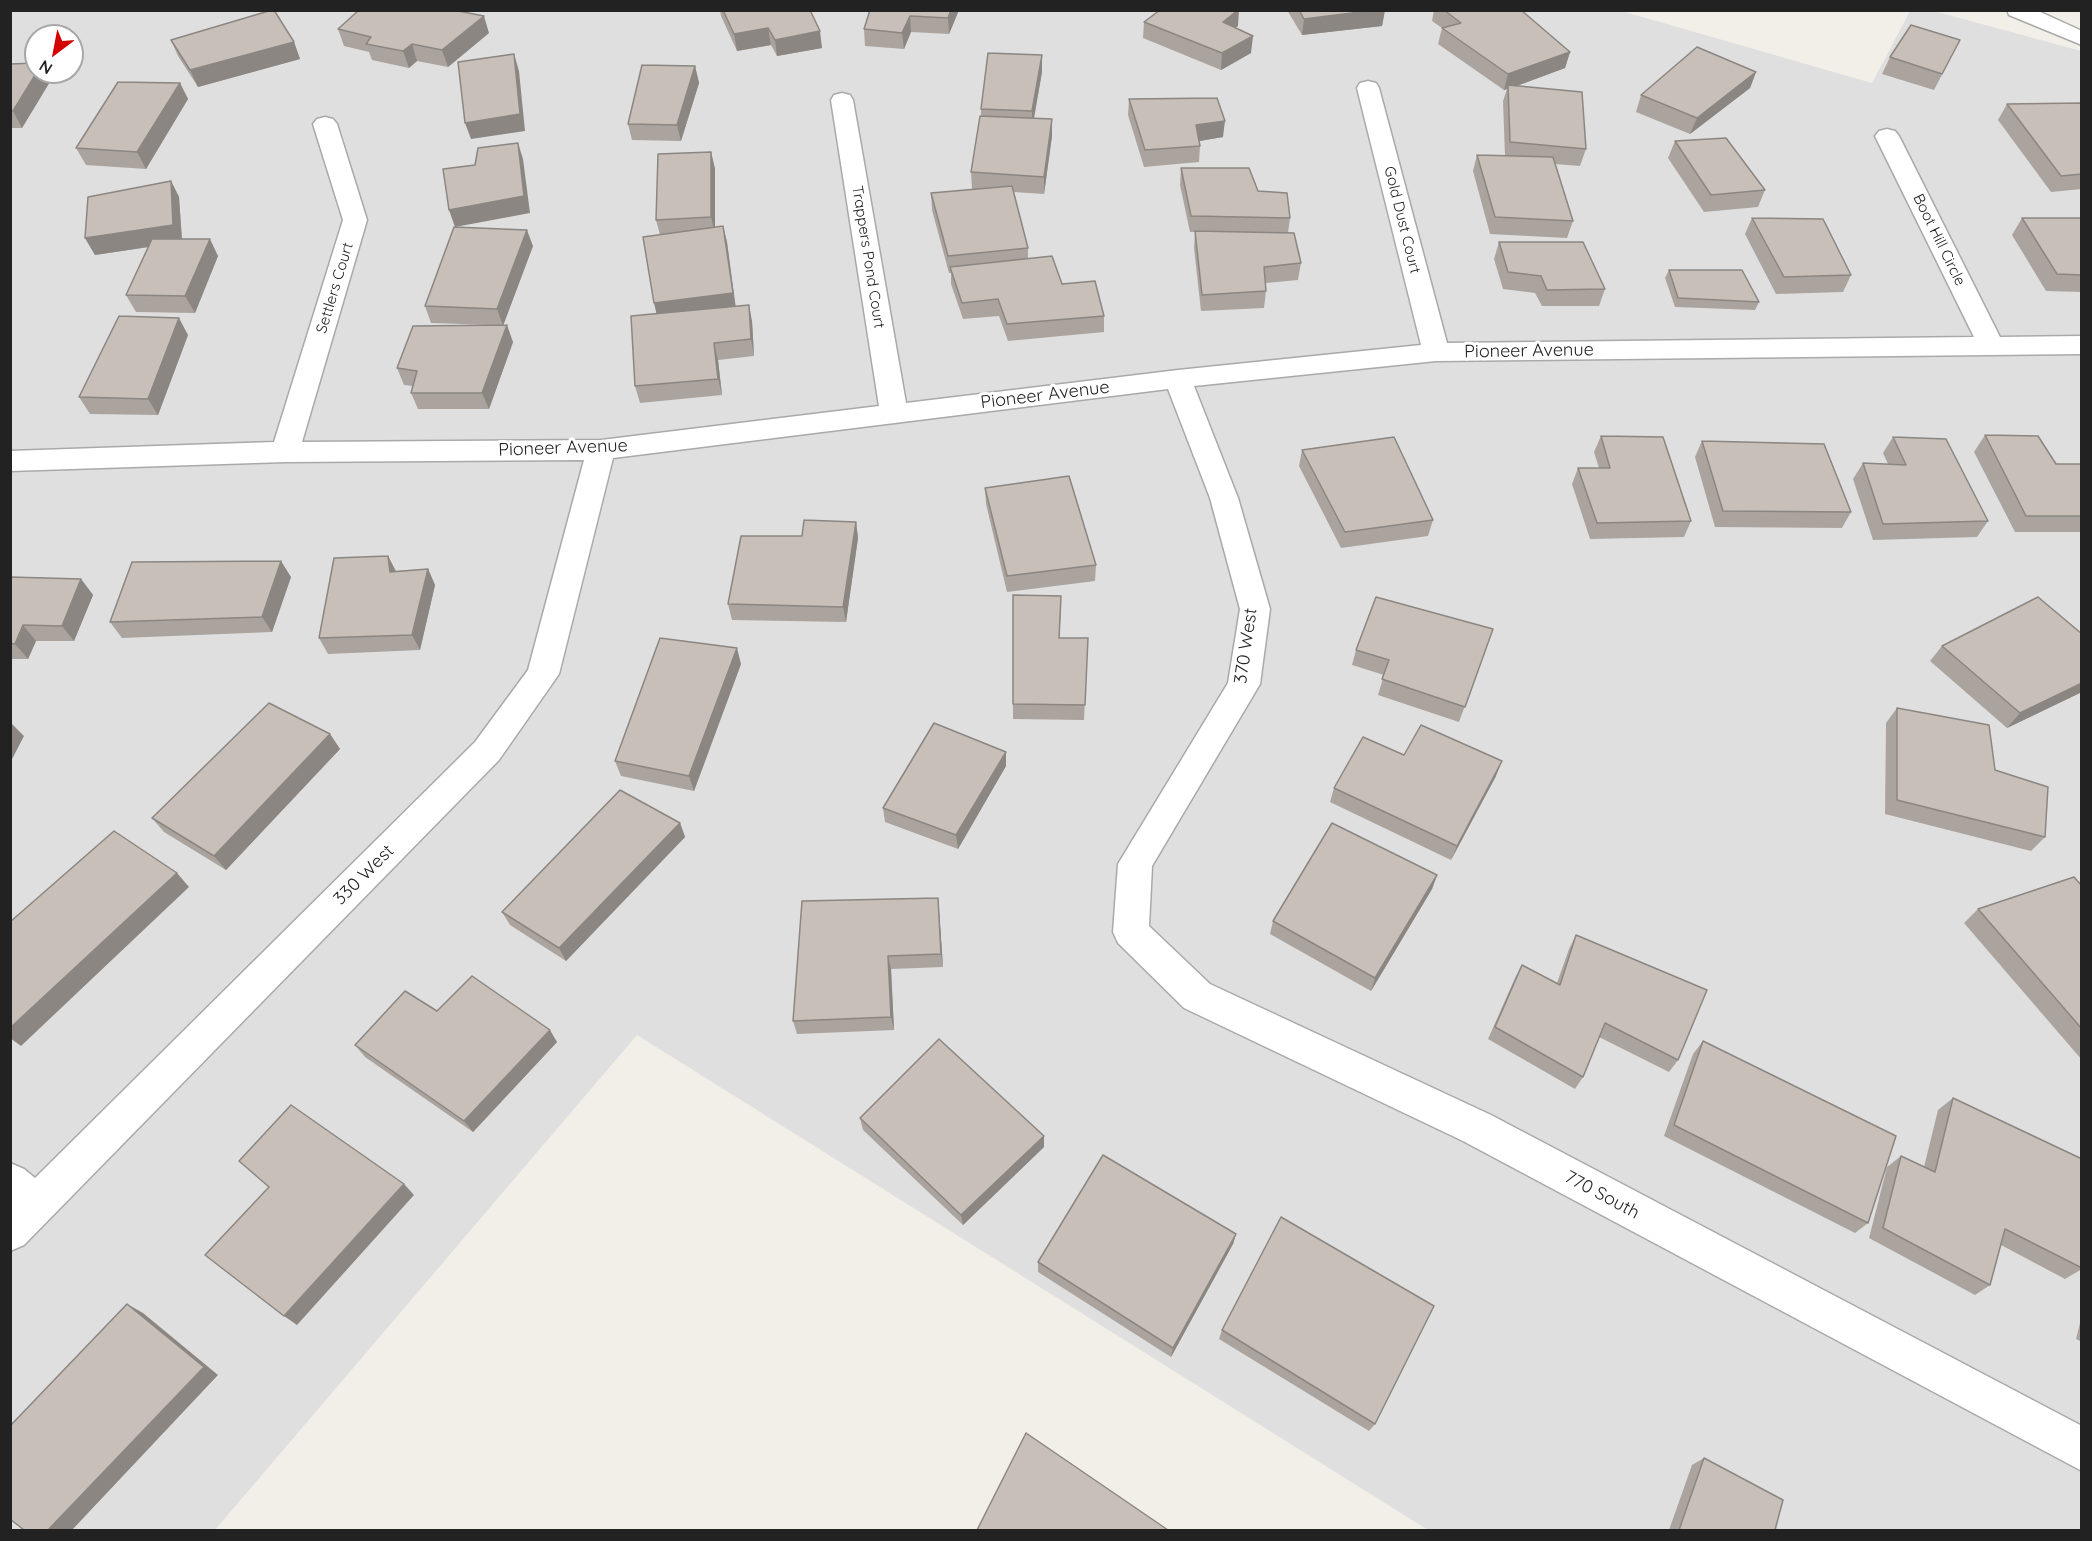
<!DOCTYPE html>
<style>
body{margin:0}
#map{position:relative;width:2092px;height:1541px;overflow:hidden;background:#f2efe9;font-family:Quicksand,sans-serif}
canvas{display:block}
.frame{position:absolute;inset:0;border:12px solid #222;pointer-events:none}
.north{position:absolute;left:24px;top:24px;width:60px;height:60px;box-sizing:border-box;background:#fff;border:2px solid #a7a7a7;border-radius:50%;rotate:212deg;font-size:16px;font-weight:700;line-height:24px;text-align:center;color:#222}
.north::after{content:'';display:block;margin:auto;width:21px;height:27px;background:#d40000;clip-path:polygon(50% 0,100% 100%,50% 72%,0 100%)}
</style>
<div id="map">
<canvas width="2092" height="1541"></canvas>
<div class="frame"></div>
<div class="north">N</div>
</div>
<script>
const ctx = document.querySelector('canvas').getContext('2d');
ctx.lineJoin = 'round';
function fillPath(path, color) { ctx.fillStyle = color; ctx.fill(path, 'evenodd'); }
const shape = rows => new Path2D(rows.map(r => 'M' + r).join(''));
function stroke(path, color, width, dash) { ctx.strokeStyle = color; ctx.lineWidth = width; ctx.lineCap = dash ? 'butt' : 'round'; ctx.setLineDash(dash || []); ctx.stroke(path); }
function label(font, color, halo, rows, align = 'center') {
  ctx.font = font + ' Quicksand,sans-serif'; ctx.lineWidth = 6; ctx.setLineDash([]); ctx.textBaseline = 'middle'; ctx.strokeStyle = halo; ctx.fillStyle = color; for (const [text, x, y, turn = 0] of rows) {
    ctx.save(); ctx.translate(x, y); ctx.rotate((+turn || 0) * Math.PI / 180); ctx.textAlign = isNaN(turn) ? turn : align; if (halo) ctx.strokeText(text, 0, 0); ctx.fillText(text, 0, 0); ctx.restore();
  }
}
const residential = shape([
 [1618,10,1872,83,1910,11,1930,10,2081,51,2081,1530,1428,1530,637,1035,215,1530,11,1530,10,11],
 [36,36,72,36,72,72,36,72]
]);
const street = shape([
 [2007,10,2036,10,2082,31,2082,45,2009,15,2007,10],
 [1368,81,1376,83,1379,88,1447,343,1974,337,1875,136,1879,131,1887,129,1895,131,1899,136,2000,337,2082,336,2082,354,1436,361,1194,386,1238,498,1270,609,1260,684,1152,866,1149,926,1210,984,1491,1115,2082,1426,2082,1471,1463,1141,1184,1008,1118,943,1113,932,1118,864,1228,683,1240,609,1210,498,1168,389,613,458,559,674,499,760,24,1245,10,1251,10,1163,24,1169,35,1178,475,742,528,670,584,460,285,462,10,471,10,451,274,442,343,220,313,124,317,119,325,117,333,119,337,124,367,220,302,442,601,440,879,406,831,100,834,95,842,93,850,95,853,100,906,403,1178,370,1421,345,1357,88,1360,83,1368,81]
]);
const wall = shape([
 [720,10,810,10,822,48,777,56,771,45,737,51,721,16],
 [870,10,959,10,949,34,911,32,904,49,865,46,864,29],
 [1287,10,1385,10,1382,26,1302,35],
 [1434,10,1521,10,1570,52,1565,68,1517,86,1586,149,1580,166,1555,164,1573,221,1567,238,1490,234,1473,171,1477,155,1505,156,1503,101,1507,89,1504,90,1438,44,1442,28,1432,21],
 [1144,22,1238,26,1235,28,1251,53,1221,70,1143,38],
 [338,29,489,33,448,67,417,61,409,68,372,60,369,52,344,46],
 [171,40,294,42,300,59,198,87,178,56],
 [1960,40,1934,90,1882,74,1890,57],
 [1042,55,1042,72,1034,119,1052,136,1044,194,1014,192,1028,248,1028,258,1104,316,1104,332,1008,341,999,316,963,319,951,284,951,273,949,273,932,210,931,193,977,189,972,189,971,172,981,116,981,109],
 [10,64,51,80,22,128,10,128],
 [695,66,699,83,681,141,632,140,628,124],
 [1756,72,1750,88,1690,134,1636,112,1641,95],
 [180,83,188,99,146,169,86,165,76,148],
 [1129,99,1223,137,1199,141,1200,146,1199,162,1144,167,1128,115],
 [2082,103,2082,189,2051,192,1998,120,2007,104],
 [1675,141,1765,190,1758,207,1704,212,1668,158],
 [711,152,715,169,715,227,723,226,727,242,735,306,752,321,754,356,718,360,722,395,640,403,635,386,656,313,660,235,656,220],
 [1181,168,1258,191,1290,218,1288,233,1301,263,1298,280,1266,283,1266,291,1264,308,1201,311,1194,248,1195,232,1190,232,1180,185],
 [171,181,179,197,182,239,218,256,195,313,136,312,126,295,148,247,95,255,85,238],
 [1752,218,1851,275,1843,292,1776,294,1745,234],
 [2022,218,2082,218,2082,292,2046,291,2012,235],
 [1499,242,1605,289,1599,306,1542,306,1535,293,1503,289,1494,259],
 [533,246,503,325,513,342,489,409,418,409,411,393,413,386,404,385,397,368,492,325,431,323,425,306],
 [1669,270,1759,302,1755,310,1675,307,1665,278],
 [188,335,158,415,90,414,79,397],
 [1985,435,2056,464,2082,464,2082,532,2015,532,1974,452],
 [1601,436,1691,521,1684,537,1590,539,1572,484,1578,468,1599,468,1594,452],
 [1893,437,1988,521,1977,537,1873,540,1853,479,1863,463,1888,464,1883,453],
 [1702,441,1851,512,1842,528,1715,527,1695,457],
 [1302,450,1433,520,1428,536,1341,548,1299,466],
 [985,488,1096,565,1095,581,1007,592,986,504],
 [856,522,858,538,846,622,732,620,728,604,802,536],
 [388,556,396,571,428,569,435,585,420,650,328,654,319,638],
 [10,577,81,579,93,595,74,641,36,641,28,659,10,659],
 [291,577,272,632,122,638,110,622],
 [1061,612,1059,638,1088,638,1084,720,1013,719,1013,704],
 [1493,629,1459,722,1378,695,1384,675,1352,665,1356,650],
 [1942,646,2082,692,2007,728,1930,661],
 [741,664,694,791,621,776,615,761],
 [1897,708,1995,770,2045,837,2031,851,1885,814,1886,723],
 [330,734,340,749,226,870,164,832,152,818],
 [1006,752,1006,766,958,849,885,822,883,808],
 [1496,776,1451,860,1330,802,1334,788],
 [680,823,685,837,566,961,510,925,502,912],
 [1437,875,1432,889,1371,991,1270,934,1273,921],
 [2082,886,2082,1060,1964,923,1978,909],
 [939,911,943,967,891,969,894,1030,797,1034,793,1021],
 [1576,935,1678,1060,1669,1072,1599,1037,1583,1077,1575,1089,1488,1039,1515,978,1522,965,1557,983,1569,949],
 [437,1011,557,1042,473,1132,365,1057,355,1045],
 [1703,1041,1868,1223,1855,1233,1664,1136,1693,1054],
 [1953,1098,2082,1159,2082,1269,2065,1279,2001,1245,1990,1285,1975,1295,1869,1238,1887,1167,1901,1156,1924,1167,1938,1110],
 [860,1118,1044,1136,1044,1147,963,1225,863,1130],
 [1236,1234,1233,1244,1171,1357,1038,1272,1038,1262],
 [2082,1315,2082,1342,2076,1339],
 [1222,1330,1375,1424,1369,1431,1219,1339],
 [1704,1458,1775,1530,1669,1530,1692,1465]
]);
const shadedWall = shape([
 [951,10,959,10,949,34,948,18],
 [1238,10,1239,10,1238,26,1221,38,1223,22],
 [1376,10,1385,10,1382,26,1302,35,1304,19],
 [484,16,489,33,448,67,442,50],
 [910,16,911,32,904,49,902,33],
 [768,28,771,45,737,51,734,34],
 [820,31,822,48,777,56,775,40],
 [1253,36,1251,53,1221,70,1222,53],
 [294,42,300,59,198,87,190,70],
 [412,44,417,61,409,68,403,51],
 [1570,52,1565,68,1508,89,1508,85,1507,89,1504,90,1508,74],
 [514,54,519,71,525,131,471,139,465,123],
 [1042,55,1042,72,1032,128,1032,111],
 [695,66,699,83,681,141,677,125],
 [37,72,47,72,51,80,22,128,13,111],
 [1756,72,1750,88,1690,134,1697,118],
 [180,83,188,99,146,169,137,152],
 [1052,119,1052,136,1044,194,1044,177],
 [1225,121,1223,137,1194,142,1196,125],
 [518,143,523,159,530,213,455,227,449,210],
 [711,152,715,169,715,234,711,217],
 [171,181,179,197,182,242,95,255,85,238],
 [723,226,727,242,736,309,658,320,654,303],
 [527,230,533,246,503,326,497,309],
 [210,239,218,256,195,313,185,296],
 [749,305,752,321,754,356,751,339],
 [179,318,188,335,158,415,148,399],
 [507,325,513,342,489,409,482,393],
 [714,343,718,360,722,395,718,379],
 [856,522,858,538,846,622,843,607],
 [388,556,396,572,390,572],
 [281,561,291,577,272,632,262,617],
 [428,569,435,585,420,650,412,635],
 [81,579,93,595,74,641,62,626],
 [23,625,36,641,28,659,15,644],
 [737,648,741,664,694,791,689,776],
 [2082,683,2082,692,2007,728,2020,713],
 [10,722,24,736,10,763],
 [330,734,340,749,226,870,214,856],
 [1006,752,1006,766,958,849,956,835],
 [1502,761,1496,776,1451,860,1457,846],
 [680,823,685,837,566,961,559,948],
 [177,873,189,887,21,1046,10,1038,10,1028],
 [1437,875,1432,889,1371,991,1375,978],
 [938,898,939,911,943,967,941,954],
 [888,956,891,969,894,1030,891,1017],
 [550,1030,557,1042,473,1132,464,1121],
 [1044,1136,1044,1147,963,1225,961,1215],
 [404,1184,414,1195,297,1325,284,1316],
 [1236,1234,1233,1244,1171,1357,1173,1348],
 [127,1304,143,1313,218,1375,72,1530,48,1530]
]);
const building = shape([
 [272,10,274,10,294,42,190,70,171,40,272,10],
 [359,10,453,10,484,16,442,50,412,44,403,51,366,44,371,37,338,29,359,10],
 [723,10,810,10,820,31,775,40,768,28,734,34,723,10],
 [870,10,951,10,948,18,910,16,902,33,864,29,870,10],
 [1160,10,1238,10,1223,22,1253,36,1222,53,1144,22,1160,10],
 [1299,10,1376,10,1304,19,1299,10],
 [1444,10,1521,10,1570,52,1508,74,1442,28,1461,23,1444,10],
 [1911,25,1960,40,1942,74,1890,57,1911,25],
 [1697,47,1756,72,1697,118,1641,95,1697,47],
 [988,53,1042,55,1032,111,981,109,988,53],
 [514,54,520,114,465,123,458,62,514,54],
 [36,63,37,72,13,111,10,111,10,64,36,63],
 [642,65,695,66,677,125,628,124,642,65],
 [118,82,180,83,137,152,76,148,118,82],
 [1508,85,1582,92,1586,149,1510,142,1508,85],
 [1217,98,1225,121,1196,125,1200,146,1145,150,1129,99,1217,98],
 [2082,103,2082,174,2061,176,2007,104,2082,103],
 [980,116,1052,119,1044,177,971,172,980,116],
 [1726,138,1765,190,1711,195,1675,141,1726,138],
 [518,143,524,196,449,210,443,169,475,165,478,148,518,143],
 [711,152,711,217,656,220,658,154,711,152],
 [1477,155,1553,157,1573,221,1495,217,1477,155],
 [1181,168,1249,168,1258,191,1287,193,1290,218,1191,216,1181,168],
 [171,181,173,225,85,238,88,197,171,181],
 [1012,186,1028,248,948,256,931,193,1012,186],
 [1752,218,1823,219,1851,275,1784,277,1752,218],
 [2022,218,2082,218,2082,275,2057,274,2022,218],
 [723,226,733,293,654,303,643,237,723,226],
 [454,227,527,230,497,309,425,306,454,227],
 [1195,231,1294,233,1301,263,1264,267,1266,291,1202,295,1195,231],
 [152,239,210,239,185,296,126,295,152,239],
 [1499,242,1583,242,1605,289,1547,290,1541,276,1508,272,1499,242],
 [1052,256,1062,284,1095,281,1104,316,1007,324,998,299,962,303,950,267,1052,256],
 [1669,270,1742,270,1759,302,1678,298,1669,270],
 [749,305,751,339,714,343,718,379,635,386,631,316,749,305],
 [119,316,179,318,148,399,79,397,119,316],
 [507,325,482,393,411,393,417,371,397,368,413,326,507,325],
 [1985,435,2038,436,2056,464,2082,464,2082,516,2026,516,1985,435],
 [1601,436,1663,437,1691,521,1597,523,1578,468,1610,468,1601,436],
 [1394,437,1433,520,1345,532,1302,450,1394,437],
 [1893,437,1946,439,1988,521,1883,524,1863,463,1906,465,1893,437],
 [1702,441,1824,444,1851,512,1723,511,1702,441],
 [1069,476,1096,565,1007,576,985,488,1069,476],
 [804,520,856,522,843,607,728,604,741,536,802,536,804,520],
 [388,556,390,572,428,569,412,635,319,638,334,558,388,556],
 [281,561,262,617,110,622,132,562,281,561],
 [10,577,81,579,62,626,23,625,15,644,10,643,10,577],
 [1013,595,1061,596,1059,638,1088,638,1085,705,1013,704,1013,595],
 [1376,597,1493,629,1465,707,1382,679,1389,660,1356,650,1376,597],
 [2038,597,2082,634,2082,683,2020,713,1942,646,2038,597],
 [660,638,737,648,689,776,615,761,660,638],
 [269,703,330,734,214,856,152,818,269,703],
 [1897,708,1989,725,1995,770,2048,787,2045,837,1897,800,1897,708],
 [934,723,1006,752,956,835,883,808,934,723],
 [1421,725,1502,761,1457,846,1334,788,1363,737,1404,755,1421,725],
 [620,790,680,823,559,948,502,912,620,790],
 [1332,823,1437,875,1375,978,1273,921,1332,823],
 [114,831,177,873,10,1028,10,922,114,831],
 [2074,877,2082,886,2082,1029,1978,909,2074,877],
 [938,898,941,954,888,956,891,1017,793,1021,802,901,938,898],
 [1576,935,1707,990,1678,1060,1605,1023,1583,1077,1495,1027,1522,965,1560,985,1576,935],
 [472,976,550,1030,464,1121,355,1045,405,991,437,1011,472,976],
 [939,1039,1044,1136,961,1215,860,1118,939,1039],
 [1703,1041,1896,1136,1868,1223,1674,1125,1703,1041],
 [1953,1098,2082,1159,2082,1268,2005,1229,1990,1285,1883,1228,1901,1156,1935,1172,1953,1098],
 [291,1105,404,1184,284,1316,205,1255,269,1187,239,1161,291,1105],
 [1103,1155,1236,1234,1173,1348,1038,1262,1103,1155],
 [1281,1217,1434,1306,1375,1424,1222,1330,1281,1217],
 [127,1304,204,1367,48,1530,24,1530,10,1519,10,1426,127,1304],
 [1026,1433,1168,1530,977,1530,1026,1433],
 [1704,1458,1783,1500,1775,1530,1679,1530,1704,1458]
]);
const farStreetnames = [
 ["Gold Dust Court",1402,220,76],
 ["Boot Hill Circle",1939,240,64],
 ["Trappers Pond Court",868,257,81],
 ["Settlers Court",335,288,-73]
];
const streetNames = [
 ["Pioneer Avenue",1529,351,-1],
 ["Pioneer Avenue",1045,395,-7],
 ["Pioneer Avenue",563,448,-2],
 ["370 West",1246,646,-82],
 ["330 West",364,875,-45],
 ["770 South",1602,1195,28]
];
fillPath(residential, '#e0dfdf');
stroke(street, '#a9a9a9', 3);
fillPath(street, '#fff');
fillPath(wall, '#aba49e');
fillPath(shadedWall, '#8b8681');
fillPath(building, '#c7bfb8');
stroke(building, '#8b8681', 1.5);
label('15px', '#222', '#fff', farStreetnames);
label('18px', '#222', '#fff', streetNames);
</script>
